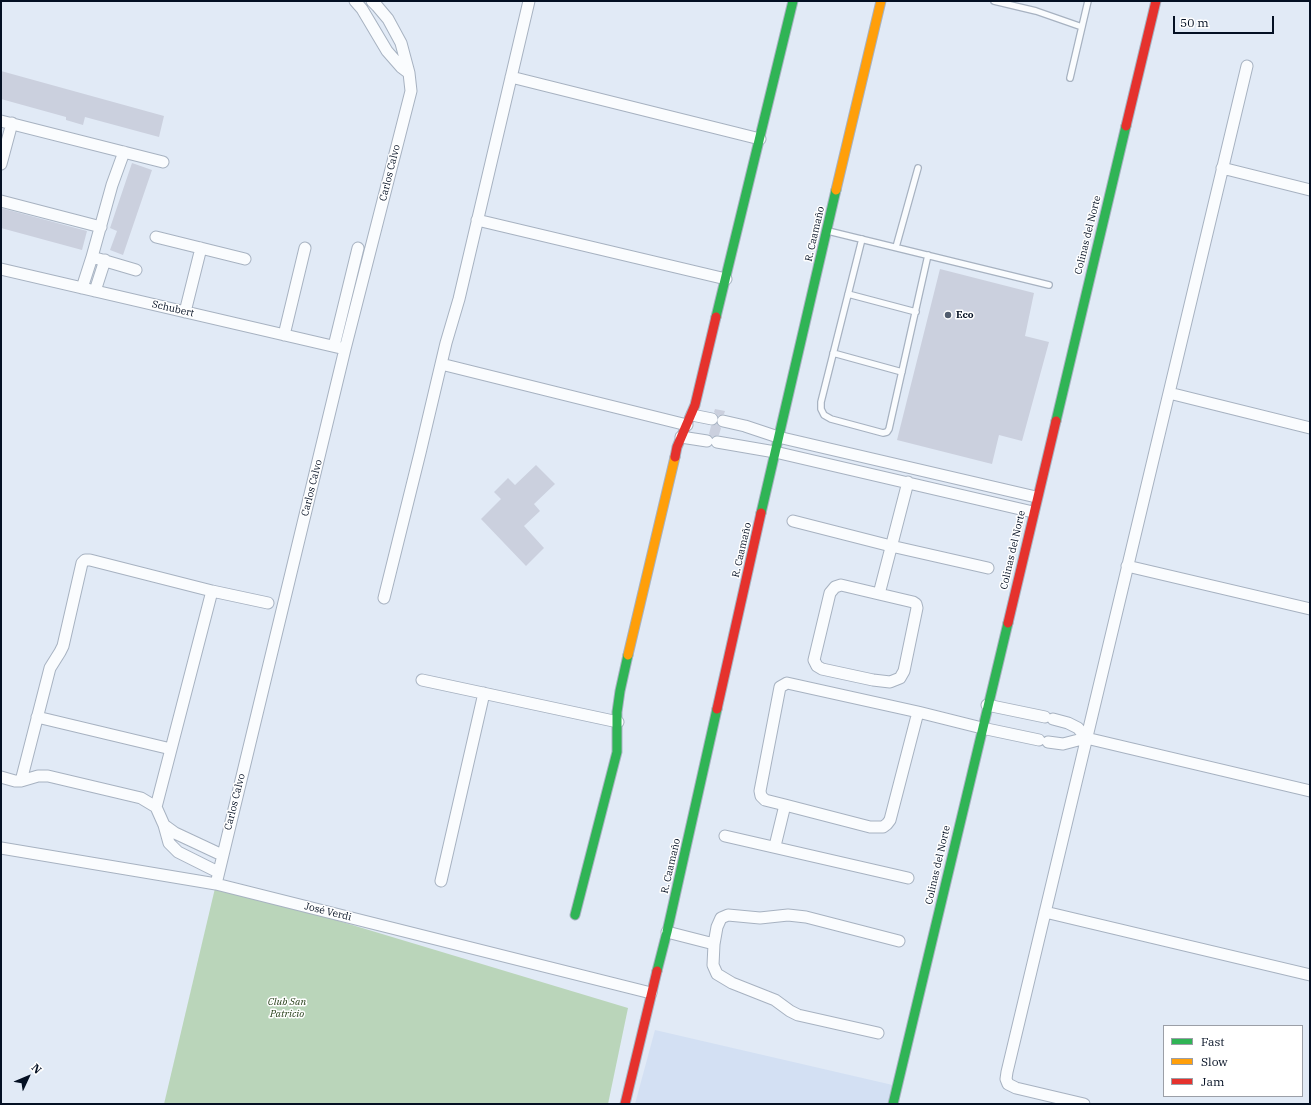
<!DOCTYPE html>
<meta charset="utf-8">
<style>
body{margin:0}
#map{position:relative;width:1311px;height:1105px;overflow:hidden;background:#e1eaf6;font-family:"IBM Plex Serif",serif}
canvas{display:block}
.frame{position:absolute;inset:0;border:2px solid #041023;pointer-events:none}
.legend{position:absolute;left:1163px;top:1025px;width:140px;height:72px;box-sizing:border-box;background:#fff;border:1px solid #9b9fa7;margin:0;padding:5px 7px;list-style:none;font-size:12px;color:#041023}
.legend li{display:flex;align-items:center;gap:8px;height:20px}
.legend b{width:20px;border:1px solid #9b9fa7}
.north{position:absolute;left:8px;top:1057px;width:40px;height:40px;-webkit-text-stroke:3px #fff;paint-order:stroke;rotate:46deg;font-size:11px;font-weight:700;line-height:16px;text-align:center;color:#041023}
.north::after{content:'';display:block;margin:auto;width:14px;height:18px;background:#041023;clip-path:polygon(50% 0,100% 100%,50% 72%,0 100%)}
.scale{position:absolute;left:1173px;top:16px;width:101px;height:18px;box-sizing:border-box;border:2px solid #041023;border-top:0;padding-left:5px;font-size:12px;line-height:14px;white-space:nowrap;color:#041023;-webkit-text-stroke:3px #fff;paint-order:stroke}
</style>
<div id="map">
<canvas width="1311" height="1105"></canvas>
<div class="frame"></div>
<ul class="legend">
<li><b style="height:5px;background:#30b455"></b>Fast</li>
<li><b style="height:5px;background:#ff9f0a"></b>Slow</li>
<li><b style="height:5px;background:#e5322d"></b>Jam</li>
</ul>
<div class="north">N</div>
<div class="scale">50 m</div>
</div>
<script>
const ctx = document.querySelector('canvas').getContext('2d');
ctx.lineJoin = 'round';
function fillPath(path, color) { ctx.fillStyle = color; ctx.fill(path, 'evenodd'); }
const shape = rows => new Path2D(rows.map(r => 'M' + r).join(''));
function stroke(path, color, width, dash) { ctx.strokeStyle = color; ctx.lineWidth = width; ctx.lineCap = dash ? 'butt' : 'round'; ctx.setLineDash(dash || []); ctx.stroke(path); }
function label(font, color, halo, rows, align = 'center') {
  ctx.font = font + ' "IBM Plex Serif",serif'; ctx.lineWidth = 3; ctx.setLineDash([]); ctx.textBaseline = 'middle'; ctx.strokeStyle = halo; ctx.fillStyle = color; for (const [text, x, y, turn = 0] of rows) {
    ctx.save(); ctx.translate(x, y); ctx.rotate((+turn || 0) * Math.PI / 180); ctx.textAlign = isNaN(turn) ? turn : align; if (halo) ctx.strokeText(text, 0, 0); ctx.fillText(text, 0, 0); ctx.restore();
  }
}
const built = shape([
 [655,1030,897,1086,893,1104,635,1104]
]);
const green = shape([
 [216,884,628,1008,608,1104,164,1104]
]);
const building = shape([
 [1,71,164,116,159,137,85,117,83,125,66,120,66,117,1,99],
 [132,163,152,170,123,255,110,250,117,231,110,228],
 [1,208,87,231,82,250,1,228],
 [940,269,1034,293,1025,336,1049,342,1022,441,999,435,992,464,897,440],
 [715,409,725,411,724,414,718,416,714,412],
 [717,424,721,428,719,435,712,437,709,434,711,426],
 [536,465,555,484,534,504,540,511,524,526,544,548,526,566,481,519,501,499,494,492,508,478,515,485]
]);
const lane = shape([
 [994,1,1036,11,1082,27],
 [1070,78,1088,1],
 [828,231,1049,285],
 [862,239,821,402,821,409,824,415,831,419,883,433,887,432,889,429,928,255],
 [896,247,918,168],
 [848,294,916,312],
 [833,353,902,372]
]);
const street = shape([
 [355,1,362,9,387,51,401,67,409,73],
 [511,77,760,139],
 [1,121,163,162],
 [124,152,112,185,92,257,136,270],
 [1,164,12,123],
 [1222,168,1310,190],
 [1,201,101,227],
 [477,220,726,279],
 [156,237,245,259],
 [1,269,345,349],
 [82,288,92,257],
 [95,291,105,260],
 [185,312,201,248],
 [284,335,305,248],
 [334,346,358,248],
 [441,364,687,425],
 [1169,393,1310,428],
 [692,415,712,419],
 [723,421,745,426,778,437,1036,497],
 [681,437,707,441],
 [717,442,775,452,1033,512],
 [793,521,891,546,988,568],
 [1127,566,1310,609],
 [879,594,913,602,916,604,917,608,904,671,900,678,890,682,873,680,822,669,817,666,814,660,830,593,835,587,841,585,879,594,908,482],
 [384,598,420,453,446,343,459,299,529,1],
 [422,680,618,722],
 [987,705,1045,717],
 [918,712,890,820,887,824,883,827,870,827,785,805,765,800,761,796,760,791,780,687,787,683,918,712,982,728,1039,740],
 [37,717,171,749],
 [1086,738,1310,791],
 [1048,742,1063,744,1086,738,1078,728,1068,723,1053,719],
 [1,777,15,781,21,781,38,776,48,776,141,798,156,807,164,825,169,843,178,852,218,872],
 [21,781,50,668,60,652,63,646,82,563,85,560,90,560,212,591,268,603],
 [156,807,212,591],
 [164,825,175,833,222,855],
 [725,836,908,878],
 [775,846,785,805],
 [1,848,216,884,651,993],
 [441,881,484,693],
 [216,884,345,349,411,91,409,73,401,43,388,19,377,6,372,1],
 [1045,912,1310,975],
 [667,932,714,944],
 [878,1033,798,1015,790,1011,775,1000,732,983,717,974,713,965,714,944,717,927,721,918,728,915,760,918,788,915,806,917,899,941],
 [1084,1104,1016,1088,1008,1084,1006,1079,1007,1072,1247,66]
]);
const fast = shape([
 [716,317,793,1],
 [1056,421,1126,126],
 [761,513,836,190],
 [575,915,617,752,617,712,620,691,628,655],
 [657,971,667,932,717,709],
 [893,1104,1008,623]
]);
const slow = shape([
 [836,190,881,1],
 [628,655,675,457]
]);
const jam = shape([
 [1126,126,1156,1],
 [675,457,677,447,695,405,716,317],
 [1008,623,1056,421],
 [717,709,761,513],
 [625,1104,657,971]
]);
const markers = [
 [948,315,4,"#515c6d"]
];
const streetNames = [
 ["Carlos Calvo",390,173,-76],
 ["R. Caamaño",815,234,-77],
 ["Colinas del Norte",1088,235,-76],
 ["Schubert",173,309,13],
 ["Carlos Calvo",312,488,-76],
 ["R. Caamaño",742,550,-77],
 ["Colinas del Norte",1013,550,-77],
 ["Carlos Calvo",235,802,-76],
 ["Colinas del Norte",938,865,-77],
 ["R. Caamaño",671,866,-77],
 ["José Verdi",328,912,14]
];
const poiNames = [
 ["Eco",956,315]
];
const parkNames = [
 ["Club San",287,1002],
 ["Patricio",287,1014]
];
fillPath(built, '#d3e0f3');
fillPath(green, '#bad5ba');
fillPath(building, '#cbd0de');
stroke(lane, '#a7b2c1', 8);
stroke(street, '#a7b2c1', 13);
stroke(fast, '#a7b2c1', 11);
stroke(slow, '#a7b2c1', 11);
stroke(jam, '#a7b2c1', 11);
stroke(lane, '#fafcfe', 5.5);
stroke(street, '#fafcfe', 11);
stroke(fast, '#30b455', 9);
stroke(slow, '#ff9f0a', 9);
stroke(jam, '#e5322d', 9);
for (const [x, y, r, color] of markers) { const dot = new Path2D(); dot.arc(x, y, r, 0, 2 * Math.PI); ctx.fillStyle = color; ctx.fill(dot); stroke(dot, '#fff', 1.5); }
label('10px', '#041023', '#fff', streetNames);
label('bold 10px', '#041023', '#fff', poiNames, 'left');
label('italic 10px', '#1e3810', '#fff', parkNames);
</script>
